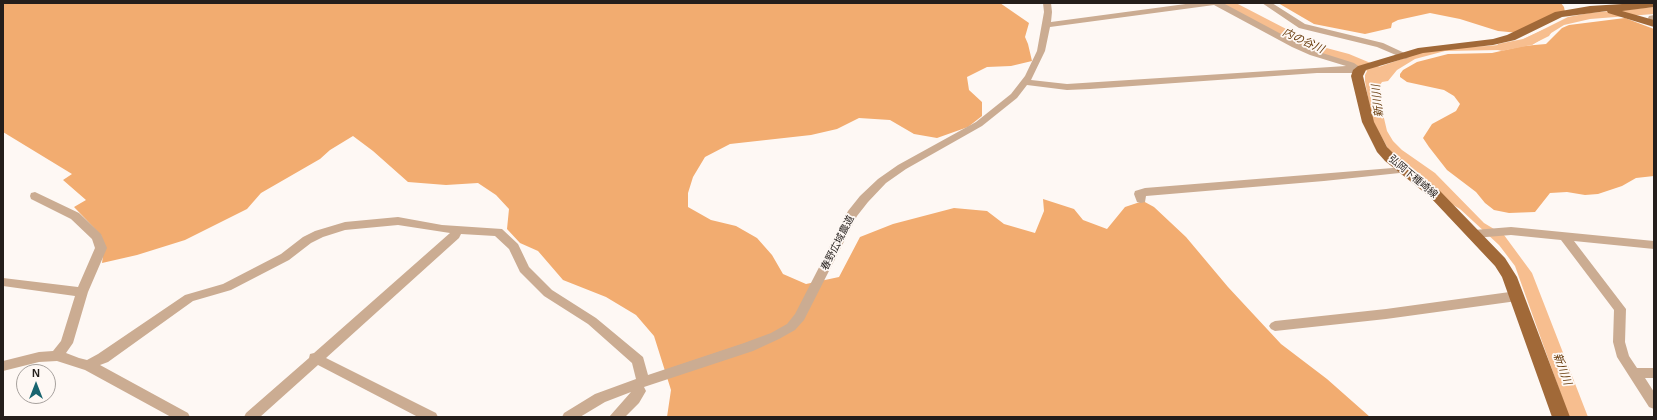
<!DOCTYPE html>
<meta charset="utf-8">
<style>
body{margin:0}
#map{position:relative;width:1657px;height:420px;overflow:hidden;background:#fef8f4;font-family:Helvetica,sans-serif}
canvas{display:block}
.frame{position:absolute;inset:0;border:4px solid #241e1b;pointer-events:none}
.north{position:absolute;left:16px;top:364px;width:40px;height:40px;box-sizing:border-box;background:#fef8f4;border:1px solid #a7a19d;border-radius:50%;rotate:0deg;font-size:11px;font-weight:700;line-height:16px;text-align:center;color:#241e1b}
.north::after{content:'';display:block;margin:auto;width:14px;height:18px;background:#18646f;clip-path:polygon(50% 0,100% 100%,50% 72%,0 100%)}
</style>
<div id="map">
<canvas width="1657" height="420"></canvas>
<div class="frame"></div>
<div class="north">N</div>
</div>
<script>
const ctx = document.querySelector('canvas').getContext('2d');
ctx.lineJoin = 'round';
function fillPath(path, color) { ctx.fillStyle = color; ctx.fill(path, 'evenodd'); }
const shape = rows => new Path2D(rows.map(r => 'M' + r).join(''));
function label(font, color, halo, rows, align = 'center') {
  ctx.font = font + ' Helvetica,"Noto Sans JP",sans-serif'; ctx.lineWidth = 3.5; ctx.setLineDash([]); ctx.textBaseline = 'middle'; ctx.strokeStyle = halo; ctx.fillStyle = color; for (const [text, x, y, turn = 0] of rows) {
    ctx.save(); ctx.translate(x, y); ctx.rotate((+turn || 0) * Math.PI / 180); ctx.textAlign = isNaN(turn) ? turn : align; if (halo) ctx.strokeText(text, 0, 0); ctx.fillText(text, 0, 0); ctx.restore();
  }
}
const forest = shape([
 [3,3,1000,3,1029,23,1025,37,1028,44,1032,61,1011,66,987,67,967,77,969,90,982,102,982,116,968,127,937,138,914,134,890,120,859,118,837,129,811,135,730,144,705,157,693,177,688,193,688,207,711,220,736,226,757,238,772,255,783,274,806,284,839,277,860,237,893,224,954,208,987,211,1004,224,1035,233,1044,211,1043,199,1074,209,1083,220,1107,229,1125,207,1143,201,1154,207,1186,237,1228,287,1281,344,1327,379,1370,417,667,417,671,390,654,336,636,315,606,297,563,280,538,251,520,243,507,229,509,209,496,195,478,183,446,185,408,182,373,151,353,136,330,150,320,159,261,193,247,209,185,240,137,255,102,263,104,248,101,235,74,207,86,200,63,180,72,174,3,132],
 [1278,3,1561,3,1564,7,1565,12,1519,33,1498,31,1460,19,1430,13,1398,20,1392,23,1391,28,1365,34,1314,24],
 [1625,18,1654,29,1654,176,1636,178,1622,186,1598,194,1585,195,1567,192,1550,193,1535,212,1509,213,1494,210,1485,203,1476,192,1447,170,1429,147,1423,138,1432,124,1456,111,1460,104,1454,96,1444,90,1407,82,1400,77,1400,74,1403,70,1417,62,1448,54,1492,53,1523,46,1546,44,1562,28,1569,25]
]);
const water = shape([
 [1654,7,1654,14,1590,19,1564,25,1532,45,1522,40,1568,17,1589,13],
 [1517,41,1527,46,1500,50,1445,51,1415,59,1397,70,1388,81,1382,82,1380,85,1383,114,1387,131,1393,141,1402,150,1435,173,1484,223,1504,235,1532,273,1588,417,1569,417,1515,266,1499,245,1460,209,1450,203,1390,152,1372,120,1365,81,1365,75,1367,71,1428,50,1442,48,1488,46,1508,44]
]);
const river = shape([
 [1221,3,1236,3,1319,46,1349,54,1385,69,1387,72,1385,75,1377,75,1341,60,1311,52,1223,5,1221,3],
 [1545,29,1549,30,1551,33,1549,36,1531,45,1502,51,1498,50,1496,47,1498,44,1523,39,1545,29]
]);
const minor = shape([
 [1043,3,1051,3,1052,12,1051,22,1193,3,1223,3,1298,43,1316,51,1354,63,1364,70,1359,73,1317,73,1090,89,1067,90,1027,85,1017,98,982,126,906,169,886,183,868,202,857,216,804,320,795,330,779,339,753,351,644,387,646,391,639,403,625,417,609,417,631,392,605,402,580,417,562,417,564,413,595,394,636,379,632,363,588,324,544,296,520,272,509,249,495,236,461,234,459,238,326,358,436,413,438,417,418,417,318,365,260,417,244,417,246,413,309,358,310,354,314,353,450,233,398,225,345,230,323,237,311,243,289,260,231,290,193,301,108,362,100,365,188,413,190,417,171,417,85,370,57,361,39,362,3,371,3,361,39,352,53,351,61,341,75,296,3,286,3,278,78,287,95,248,92,239,71,219,31,199,30,196,31,193,35,192,79,213,101,234,107,248,88,292,73,343,66,353,79,358,87,360,98,354,185,295,223,284,281,254,303,237,315,231,345,222,398,217,442,225,502,229,518,244,529,267,552,290,596,318,643,357,648,375,744,343,771,333,787,324,795,314,848,211,860,196,878,179,898,165,976,122,1011,94,1025,76,1037,51,1044,12,1043,3],
 [1214,5,1292,47,1310,55,1346,66,1067,84,1031,80,1045,51,1050,27,1214,5],
 [1262,3,1272,3,1305,24,1383,43,1411,56,1406,59,1403,58,1377,47,1299,28,1262,3],
 [1654,15,1654,21,1649,20,1648,18,1649,16,1654,15],
 [1405,167,1409,168,1410,170,1409,172,1324,181,1146,196,1145,202,1141,203,1137,202,1134,194,1135,191,1145,188,1405,167],
 [1511,227,1654,241,1654,249,1574,241,1626,309,1625,342,1629,356,1637,368,1654,368,1654,378,1645,378,1654,392,1654,409,1649,407,1617,357,1613,342,1614,310,1561,240,1511,235,1474,238,1470,237,1468,234,1470,231,1474,230,1511,227],
 [1517,291,1521,293,1523,296,1521,299,1517,301,1386,319,1275,331,1271,329,1269,326,1271,323,1275,321,1386,309,1517,291]
]);
const major = shape([
 [1638,3,1654,3,1654,7,1622,11,1654,20,1654,27,1608,13,1607,11,1562,17,1515,40,1493,45,1423,53,1366,70,1363,76,1374,122,1387,147,1395,155,1440,191,1505,258,1517,277,1570,417,1552,417,1502,277,1495,266,1430,197,1385,161,1377,152,1362,122,1351,76,1353,70,1358,66,1418,48,1493,39,1507,35,1555,12,1590,6,1638,3]
]);
const streetNames = [
 ["弘岡下種崎線",1413,177,40],
 ["春野広域農道",838,243,-63]
];
const waterNames = [
 ["内の谷川",1303,41,25],
 ["新川川",1378,101,-96],
 ["新川川",1562,369,70]
];
fillPath(forest, '#f2ac70');
fillPath(water, '#f7be8f');
fillPath(river, '#f7be8f');
fillPath(minor, '#cbac92');
fillPath(major, '#a16938');
label('10px', '#241e1b', '#fef8f4', streetNames);
label('italic 11px', '#663909', '#fef8f4', waterNames);
</script>
